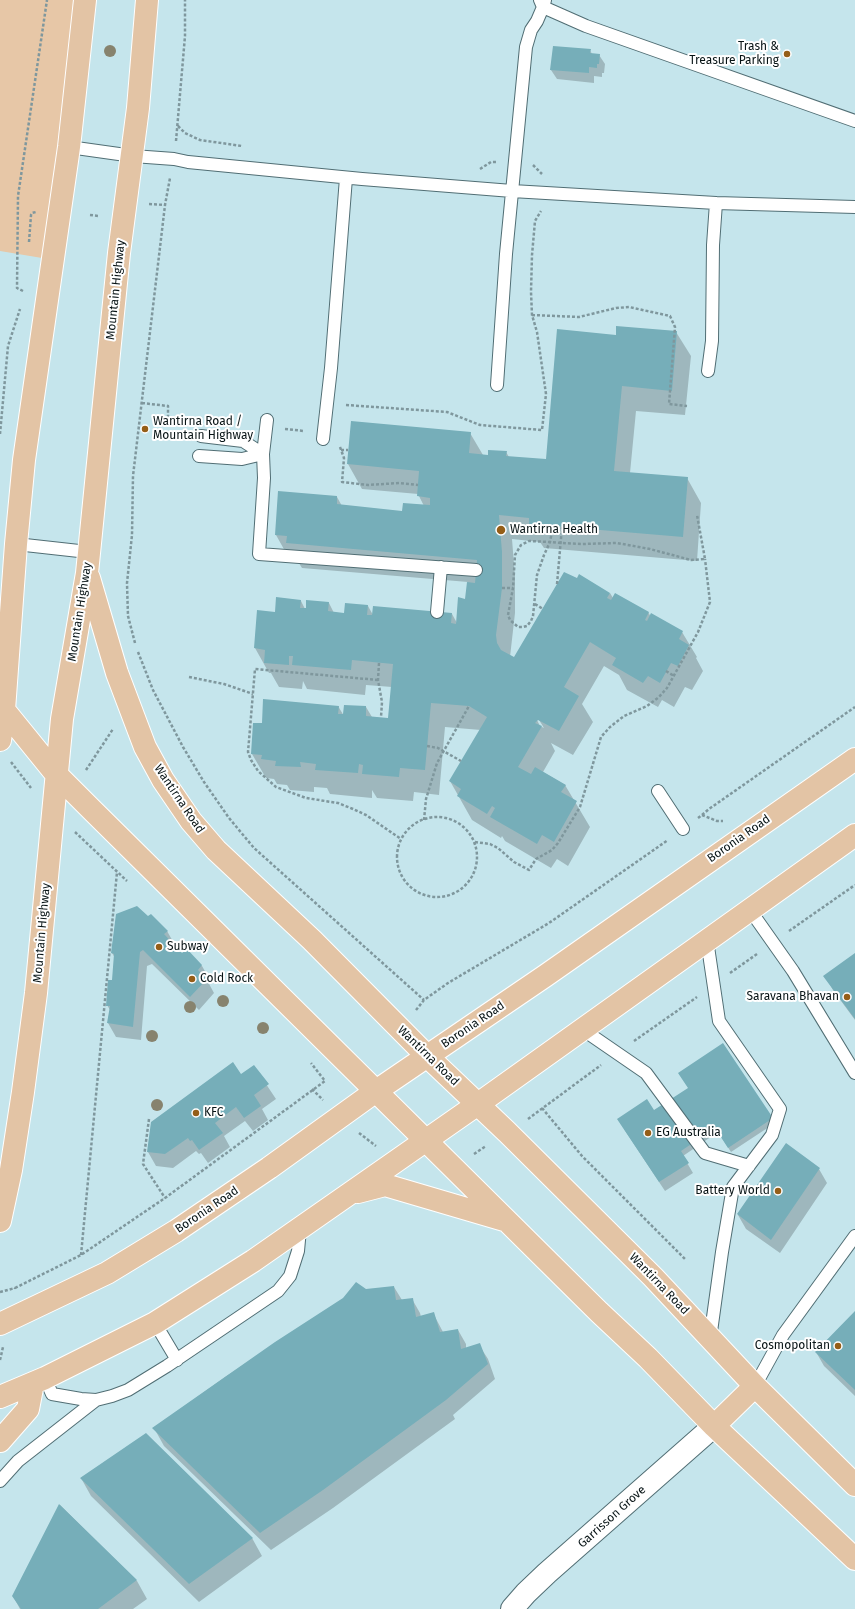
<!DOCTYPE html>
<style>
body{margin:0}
canvas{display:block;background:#c5e5ec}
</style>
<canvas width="855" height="1609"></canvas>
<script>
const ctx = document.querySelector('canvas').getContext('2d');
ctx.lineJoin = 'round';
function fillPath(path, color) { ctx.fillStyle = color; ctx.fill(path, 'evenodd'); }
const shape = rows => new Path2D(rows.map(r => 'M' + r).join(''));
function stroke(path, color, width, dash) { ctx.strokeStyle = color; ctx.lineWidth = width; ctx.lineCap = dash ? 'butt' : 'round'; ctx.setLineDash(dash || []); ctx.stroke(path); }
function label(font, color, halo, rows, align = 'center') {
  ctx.font = font + ' "Fira Sans",sans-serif'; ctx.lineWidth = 4; ctx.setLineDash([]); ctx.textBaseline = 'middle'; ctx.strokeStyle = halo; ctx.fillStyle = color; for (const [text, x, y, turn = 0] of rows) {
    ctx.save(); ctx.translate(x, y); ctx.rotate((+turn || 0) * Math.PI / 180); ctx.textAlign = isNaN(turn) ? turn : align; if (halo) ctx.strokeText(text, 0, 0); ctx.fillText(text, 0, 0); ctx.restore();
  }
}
const green = shape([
 [0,0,85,0,54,260,0,251]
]);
const shadow = shape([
 [590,50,592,54,599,55,605,64,604,73,602,73,602,77,594,76,594,83,557,79,551,70],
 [676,332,691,356,685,415,636,411,630,473,687,478,701,503,697,561,544,548,540,542,512,539,515,577,515,613,510,657,514,659,610,593,613,598,648,612,651,617,682,632,697,657,696,658,703,671,692,690,685,687,674,707,662,700,658,707,627,690,619,675,604,666,582,704,593,722,573,755,551,743,555,751,543,772,565,785,590,827,568,866,557,859,551,868,505,841,502,836,501,838,472,820,450,781,481,730,445,727,439,795,414,792,413,801,377,798,372,790,372,798,330,794,327,788,314,787,314,792,290,790,287,785,277,784,274,779,266,778,252,754,263,724,338,706,344,716,366,707,372,717,389,719,392,687,366,685,365,695,307,689,303,681,302,689,279,687,271,673,269,673,255,648,258,611,275,614,301,601,306,611,329,603,334,613,345,614,368,606,373,615,452,614,457,623,466,600,468,582,302,568,297,560,290,560,276,535,279,492,337,497,342,506,403,512,424,506,418,494,362,489,348,464,470,433,483,455,489,456,506,452,509,457,547,460,617,336],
 [536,715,544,728,540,726,535,716],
 [148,917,167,931,175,945,174,946,182,954,187,950,202,966,210,980,208,982,214,993,199,1010,152,964,147,966,141,1040,116,1037,108,1023,110,1010,107,1005,113,981,115,958,112,953],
 [855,954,855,1020,833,990,825,976],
 [723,1045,775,1123,731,1152,718,1132,683,1156,693,1173,665,1191,624,1129,689,1089],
 [254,1066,276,1099,262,1109,268,1120,253,1131,245,1121,224,1136,230,1147,208,1163,201,1153,199,1154,196,1151,173,1168,156,1166,148,1152],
 [819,1169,827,1183,780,1253,746,1229,738,1215],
 [394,1287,402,1300,412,1299,420,1313,421,1317,433,1313,443,1332,458,1330,466,1344,466,1348,479,1345,488,1359,495,1379,453,1415,455,1419,333,1508,271,1550,164,1446,154,1428,225,1377,343,1299,366,1290],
 [855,1312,855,1396,824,1366,816,1352],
 [81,1478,252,1538,262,1556,199,1602,91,1496],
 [60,1505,137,1581,147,1599,133,1609,20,1609,13,1596]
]);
const building = shape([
 [553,46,591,49,590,53,600,54,599,64,597,64,597,68,589,67,589,73,550,70],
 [616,326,677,331,672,391,622,386,614,471,688,477,683,537,529,524,529,518,499,515,502,552,502,588,496,635,497,643,501,650,514,657,564,572,577,578,579,574,610,593,607,598,611,600,615,593,649,612,645,620,647,621,651,613,683,631,679,639,689,645,678,666,671,663,660,683,648,676,643,683,612,665,616,658,590,642,564,687,579,696,559,731,538,720,535,723,542,726,518,767,531,774,535,767,566,785,561,792,577,801,554,842,542,835,537,844,490,817,495,808,492,806,487,814,457,796,461,789,449,781,487,717,469,706,431,703,425,770,400,768,399,777,362,774,363,765,359,764,358,773,315,770,316,764,300,762,301,767,275,766,276,761,261,759,262,755,251,754,253,723,262,723,263,699,339,706,338,714,343,714,344,705,366,706,366,716,388,718,393,664,352,660,351,670,292,665,293,656,289,656,289,665,264,663,265,650,254,648,257,610,275,612,276,597,301,600,300,608,306,608,306,600,329,602,328,611,344,613,345,603,368,605,367,615,372,615,373,606,452,613,451,623,456,624,458,597,465,599,467,582,475,583,477,560,286,543,287,536,275,535,278,491,337,496,337,504,402,511,403,503,430,505,430,498,417,496,419,471,347,464,351,421,471,432,469,453,488,455,488,450,507,451,506,456,546,459,557,329,616,335],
 [137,906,148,916,151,914,168,931,164,934,182,953,187,949,202,965,198,970,207,979,190,997,143,950,140,952,133,1027,107,1023,110,1006,106,1006,108,980,112,980,114,954,111,953,116,914],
 [855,953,855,1019,823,976],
 [723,1043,773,1118,728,1148,715,1128,681,1151,689,1163,659,1182,617,1119,647,1099,654,1110,688,1088,678,1073],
 [233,1062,241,1074,254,1065,269,1084,254,1095,261,1106,244,1118,236,1107,215,1123,223,1133,199,1150,192,1140,190,1141,188,1138,165,1154,147,1152,151,1122],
 [786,1143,820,1168,771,1240,737,1214],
 [356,1282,366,1289,394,1286,396,1300,413,1298,416,1317,434,1312,440,1332,458,1329,461,1349,480,1343,488,1364,446,1400,323,1490,260,1533,152,1428,275,1342,343,1298],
 [855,1311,855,1390,815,1352],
 [146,1433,253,1538,189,1584,80,1478],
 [59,1504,137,1580,98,1609,21,1609,12,1596]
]);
const path = shape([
 [178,126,185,133,200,140,242,146],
 [176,141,185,36,185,0],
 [533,165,542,174],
 [480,169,491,162,496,162],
 [149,204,165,205],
 [90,215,99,216],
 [29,242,31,215,32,213,36,212],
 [23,291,17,288,18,196,47,0],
 [532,315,579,317,616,308,629,307,670,316,675,327,669,404,687,406],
 [142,403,168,406,168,418,189,421],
 [346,405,447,412,480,425,542,430,546,394,537,332,532,315,531,292,532,255,535,221,541,211],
 [285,429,304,431],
 [0,434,8,346,20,309],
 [340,447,344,458,342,482,368,485,399,483,418,485],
 [341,450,348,450],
 [553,526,550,542,544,555,537,575,533,616,531,621,527,626,523,627,518,627,510,620,508,615,513,588,515,555,521,545,529,541,550,542,561,543,582,544,617,543,650,549,691,560,705,559,697,515],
 [557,584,562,527],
 [502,588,513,588],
 [535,604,543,609],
 [135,643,128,616,127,583,132,535,133,476,165,205,170,178],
 [138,652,153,690,183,747,204,782,229,818,254,848,424,1000],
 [379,663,378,680,382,702,381,717],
 [666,671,674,676],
 [189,677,224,684,253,694],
 [378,680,255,669,248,752,251,760,258,771,276,787,306,798,338,803,353,809,366,815,401,839],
 [427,746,438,748,461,761],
 [11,762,31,788],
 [86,770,113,729],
 [702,815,709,809,855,707],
 '397 857a40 40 0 1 1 80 0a40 40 0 1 1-80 0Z',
 [698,818,702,815,717,821,723,821],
 [424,820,426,799,437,763,469,706],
 [75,832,127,881],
 [475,842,490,844,498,848,514,862,529,870,536,859,552,850,558,843,580,807,601,737,610,727,624,716,647,706,659,697,667,688,698,632,710,602,705,559],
 [789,931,855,885],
 [730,973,757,954],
 [416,1010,424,1000,448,983,549,923,668,840],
 [634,1041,697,997],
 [312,1089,323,1100],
 [542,1108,582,1156,686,1260],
 [149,1119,143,1164,165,1198],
 [528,1119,601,1065],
 [359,1133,376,1146],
 [474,1154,486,1146],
 [81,1255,117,872],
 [15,1288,81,1255,165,1198,325,1081,311,1063],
 [0,1292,15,1288,15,1289],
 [0,1360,3,1347]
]);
const service = shape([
 [545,0,543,7,586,26,855,121],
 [69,147,133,156,174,159,188,162,362,179,512,191,716,203,855,207],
 [708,371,712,341,713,245,716,203],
 [497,385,506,254,526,47,531,30,537,21,543,7,540,0],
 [267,420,263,454,264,478,259,554,476,570],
 [201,436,243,441,263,454],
 [323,439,331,368,346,178],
 [199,456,242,459,263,454],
 [16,544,88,552],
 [437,612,441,567],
 [658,791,683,829],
 [750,910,793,971,855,1073],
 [707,940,719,1021,780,1109,772,1135,733,1187,722,1252,710,1339],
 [582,1029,646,1073,705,1153,749,1166],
 [155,1323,177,1360],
 [45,1378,52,1394,81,1399,96,1400,112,1396,128,1390,167,1366,278,1291,290,1276,298,1251,300,1229],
 [755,1386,783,1335,855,1236],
 [0,1481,18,1461,96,1400]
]);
const minor = shape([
 [512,1609,526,1593,547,1573,714,1426]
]);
const primary = shape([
 [89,578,117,673,145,747,163,780,191,821,216,850,312,940,427,1056,507,1132,653,1277,755,1386,855,1485],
 [4,710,56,774,92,810,599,1312,648,1358,714,1426,855,1559],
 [0,740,4,710,16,544,24,460,69,147,85,0],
 [358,1192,385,1185,504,1220],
 [0,1221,11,1170,23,1092,36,993,62,719,87,573,119,253,138,108,147,0],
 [0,1324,107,1273,176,1231,269,1168,376,1091,545,976,855,759],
 [0,1397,45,1378,155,1323,253,1261,478,1104,855,835],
 [714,1426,755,1386],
 [0,1441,28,1409,33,1383]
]);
const trees = [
 [110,51],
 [223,1001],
 [190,1007],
 [263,1028],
 [152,1036],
 [157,1105]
];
const markers = [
 [787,54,4,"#955e18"],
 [145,429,4,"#955e18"],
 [501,530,5,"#955e18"],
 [159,947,4,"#955e18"],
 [192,979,4,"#955e18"],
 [847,997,4,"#955e18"],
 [196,1113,4,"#955e18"],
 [648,1133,4,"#955e18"],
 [778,1191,4,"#955e18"],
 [838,1346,4,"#955e18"]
];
const poiNames = [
 ["Trash &",779,47,"right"],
 ["Treasure Parking",779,61,"right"],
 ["Wantirna Road /",153,422],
 ["Mountain Highway",153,436],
 ["Wantirna Health",510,530],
 ["Subway",167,947],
 ["Cold Rock",200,979],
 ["Saravana Bhavan",839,997,"right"],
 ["KFC",204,1113],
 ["EG Australia",656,1133],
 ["Battery World",770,1191,"right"],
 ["Cosmopolitan",830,1346,"right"]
];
const streetNames = [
 ["Mountain Highway",116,290,-84],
 ["Mountain Highway",80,612,-81],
 ["Wantirna Road",179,799,56],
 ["Boronia Road",739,839,-35],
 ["Mountain Highway",42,933,-85],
 ["Boronia Road",473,1025,-34],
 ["Wantirna Road",428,1056,44],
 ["Boronia Road",207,1210,-34],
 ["Wantirna Road",659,1284,46],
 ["Garrisson Grove",612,1517,-42]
];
fillPath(green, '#e7c7a7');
fillPath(shadow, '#0003');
fillPath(building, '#76aeb9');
stroke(service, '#516e74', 14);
stroke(minor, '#516e74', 24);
stroke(primary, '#fff', 24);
stroke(path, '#7f979d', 2.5, [3, 2]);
stroke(service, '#fff', 12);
stroke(minor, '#fff', 22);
stroke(primary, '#e3c4a5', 22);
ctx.fillStyle = '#87836e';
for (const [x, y] of trees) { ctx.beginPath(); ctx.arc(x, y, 6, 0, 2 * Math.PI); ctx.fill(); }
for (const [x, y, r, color] of markers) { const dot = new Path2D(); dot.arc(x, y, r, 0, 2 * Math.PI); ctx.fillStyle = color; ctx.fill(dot); stroke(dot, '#fff', 1.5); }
label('12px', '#071315', '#fff', poiNames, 'left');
label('12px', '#071315', '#fff', streetNames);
</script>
